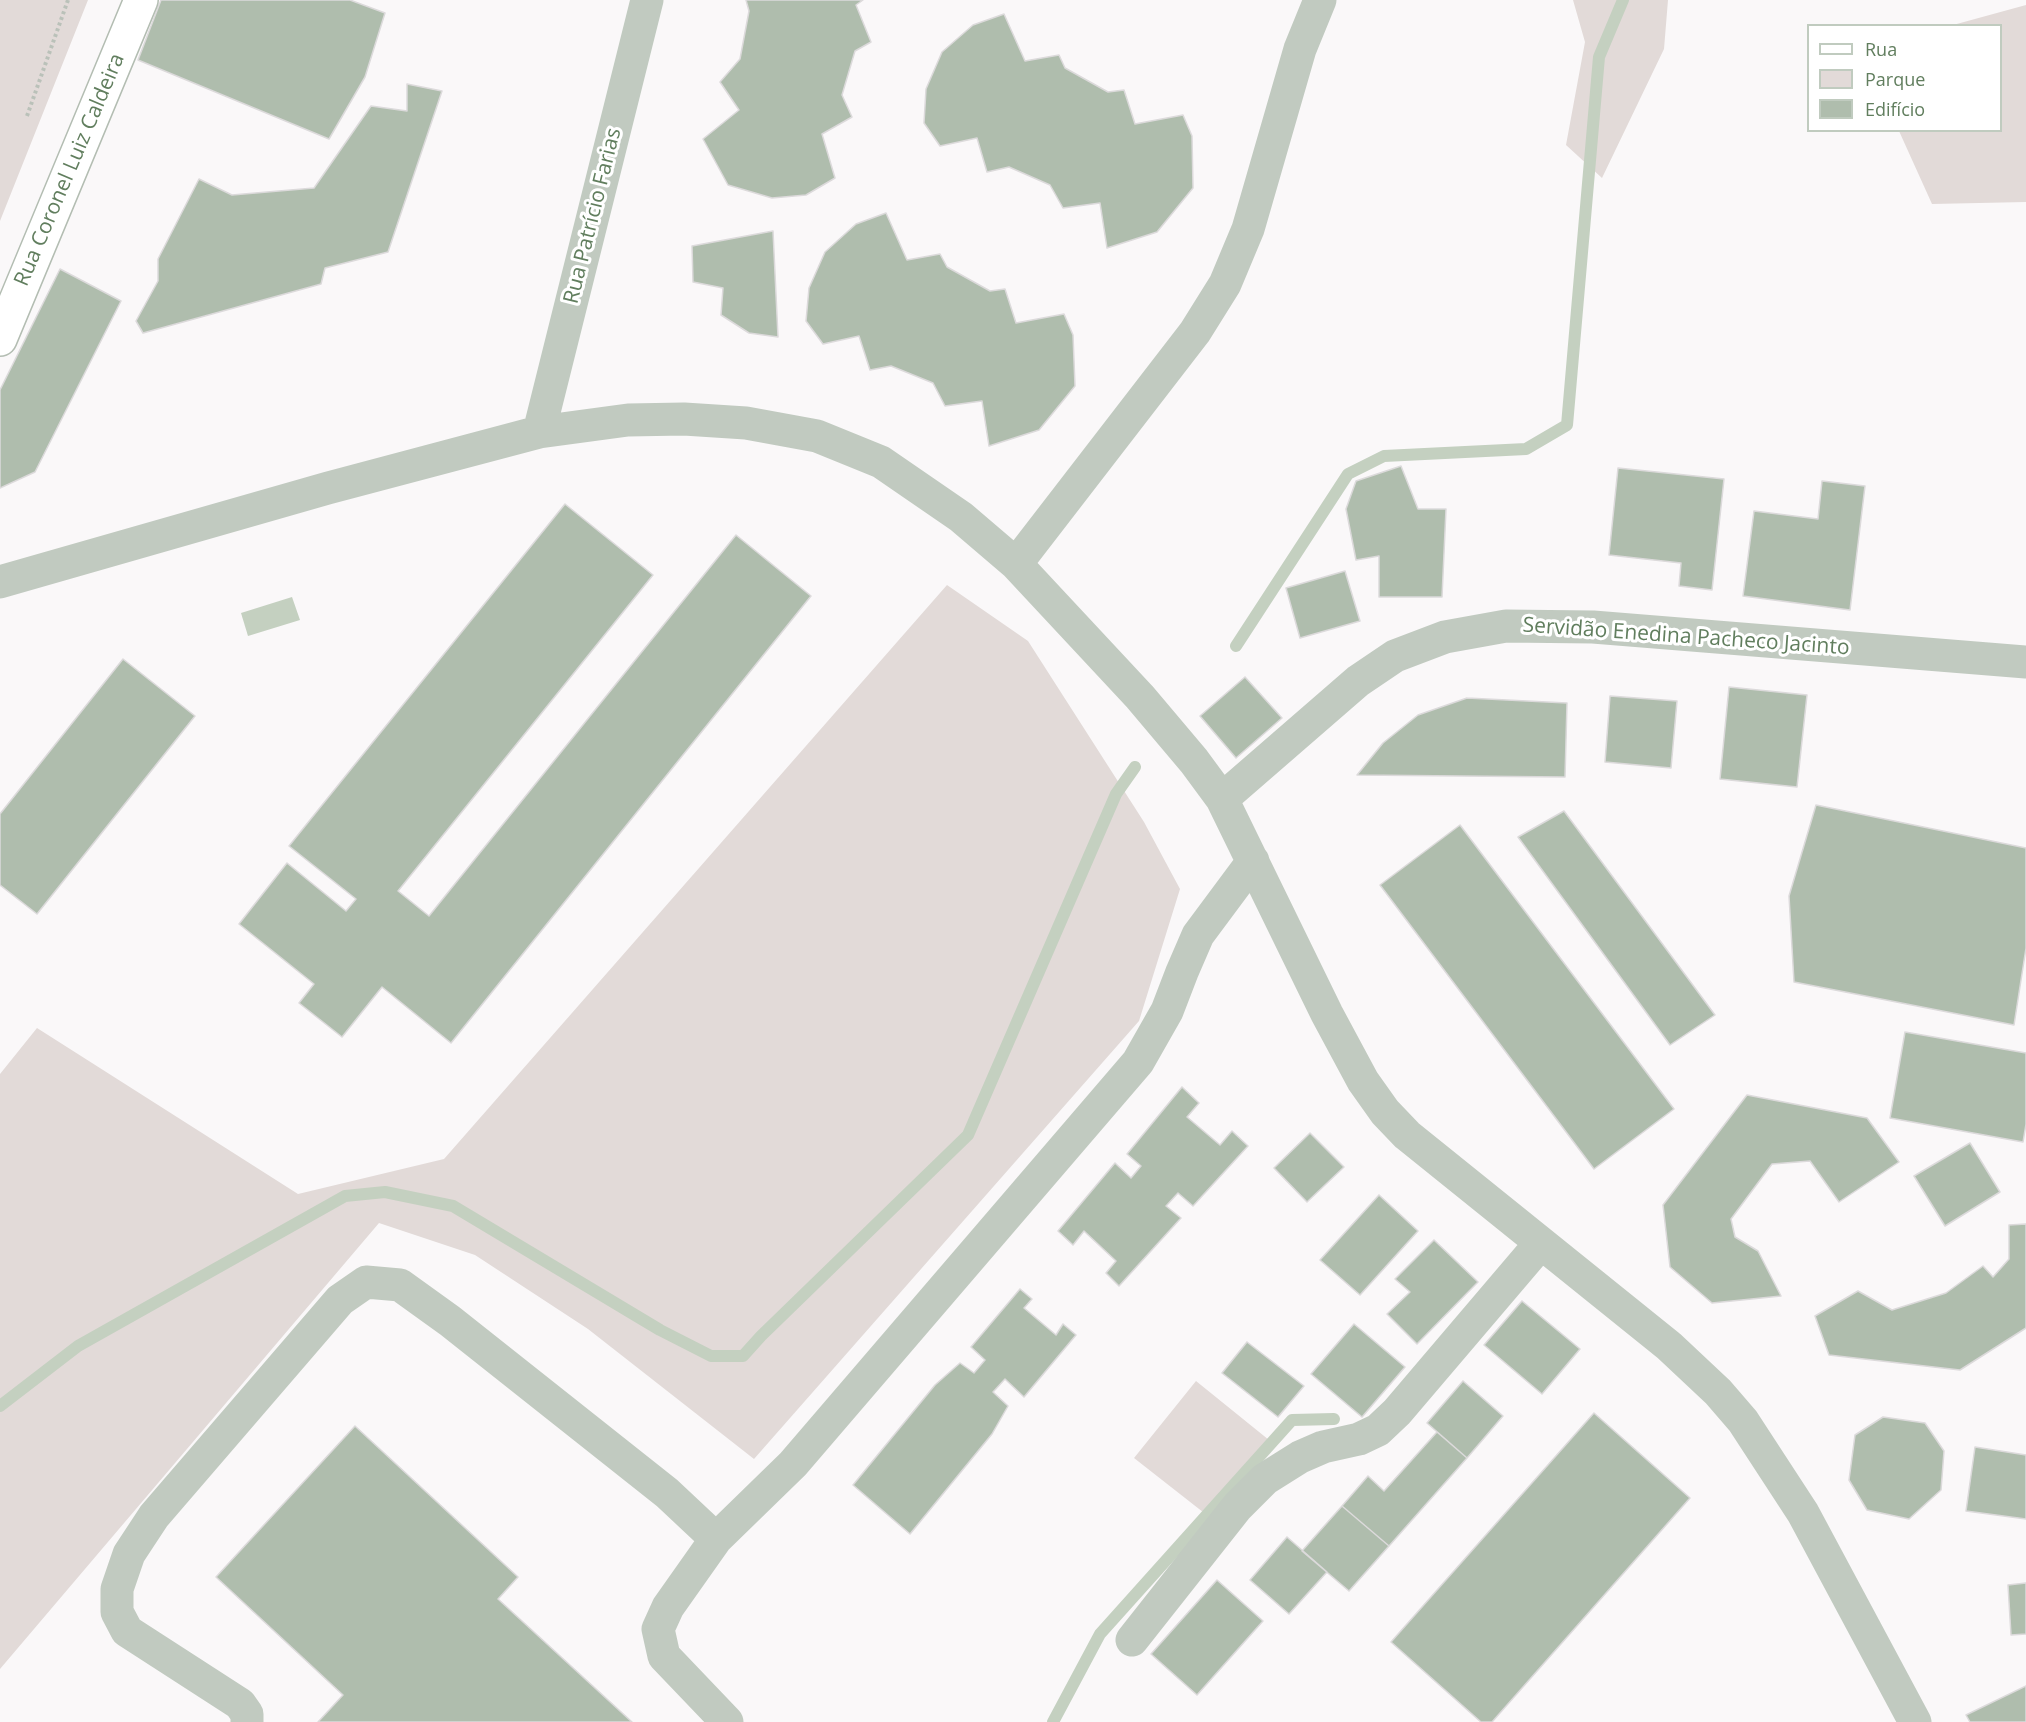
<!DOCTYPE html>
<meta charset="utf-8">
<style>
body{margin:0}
#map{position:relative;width:2026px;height:1722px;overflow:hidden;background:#faf8f9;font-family:"Open Sans",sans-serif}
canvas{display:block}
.legend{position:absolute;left:1807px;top:24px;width:195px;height:108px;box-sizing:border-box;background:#fff;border:2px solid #c0cbbf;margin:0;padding:8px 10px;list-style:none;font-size:18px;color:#617e5e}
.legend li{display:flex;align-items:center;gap:12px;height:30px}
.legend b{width:30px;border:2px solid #c0cbbf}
</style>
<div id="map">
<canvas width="2026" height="1722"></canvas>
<ul class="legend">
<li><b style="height:8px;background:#fff"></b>Rua</li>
<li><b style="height:16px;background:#e2dad8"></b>Parque</li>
<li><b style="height:16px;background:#afbdad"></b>Edifício</li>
</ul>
</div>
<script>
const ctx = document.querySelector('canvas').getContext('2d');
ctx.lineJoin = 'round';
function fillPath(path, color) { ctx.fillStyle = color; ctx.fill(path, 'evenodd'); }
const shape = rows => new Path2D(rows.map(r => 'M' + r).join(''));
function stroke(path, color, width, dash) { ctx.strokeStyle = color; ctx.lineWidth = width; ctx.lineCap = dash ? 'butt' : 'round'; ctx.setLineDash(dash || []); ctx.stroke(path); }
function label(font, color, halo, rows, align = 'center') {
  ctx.font = font + ' "Open Sans",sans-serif'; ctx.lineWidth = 6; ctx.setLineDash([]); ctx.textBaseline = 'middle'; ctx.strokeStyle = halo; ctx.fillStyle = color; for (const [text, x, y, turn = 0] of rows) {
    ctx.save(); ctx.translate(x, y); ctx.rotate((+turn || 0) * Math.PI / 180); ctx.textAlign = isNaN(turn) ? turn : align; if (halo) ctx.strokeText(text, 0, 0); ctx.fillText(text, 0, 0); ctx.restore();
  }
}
const green = shape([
 [0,0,88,0,0,221],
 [1573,0,1668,0,1664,49,1602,178,1566,145,1585,42],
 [2026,5,2026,202,1932,204,1899,131,2000,130,2000,26,1953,25],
 [947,585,1028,641,1144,822,1180,889,1139,1021,754,1459,588,1329,475,1255,379,1223,0,1669,0,1074,37,1028,298,1194,444,1159],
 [1196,1381,1269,1440,1208,1516,1134,1458]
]);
const water = shape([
 [292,597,300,620,248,636,241,613]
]);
const stream = shape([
 [1236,646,1348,474,1384,456,1526,449,1567,425,1599,57,1623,0],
 [0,1406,78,1346,345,1196,385,1192,453,1206,660,1330,711,1356,743,1356,761,1336,968,1135,1116,794,1135,767],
 [1053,1722,1100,1634,1292,1420,1334,1419]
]);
const building = shape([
 [161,0,350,0,385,13,365,77,329,139,138,60,161,0],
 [746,0,863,0,856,5,871,42,855,51,842,95,852,117,822,134,835,178,806,195,772,198,728,185,703,139,739,110,720,82,740,59,749,11,746,0],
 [1004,14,1025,61,1059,55,1065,68,1108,92,1124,90,1135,124,1183,115,1192,136,1193,188,1157,232,1107,248,1100,203,1063,208,1050,185,1009,167,987,172,977,138,940,146,924,123,926,89,942,52,973,25,1004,14],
 [407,84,442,91,388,252,325,268,321,284,143,333,136,321,158,281,158,259,199,179,232,195,314,188,371,106,407,111,407,84],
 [886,213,907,260,940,254,947,267,990,291,1005,289,1016,323,1064,314,1073,335,1075,386,1039,430,989,446,982,401,945,406,933,383,891,366,870,370,859,336,823,344,806,321,809,288,825,252,856,224,886,213],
 [773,231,778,337,749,333,721,315,723,288,693,282,692,246,773,231],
 [60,269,121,301,35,472,0,488,0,390,60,269],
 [1401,466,1418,509,1446,509,1442,597,1379,597,1379,556,1356,560,1346,509,1356,481,1401,466],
 [1618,468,1724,479,1712,590,1679,586,1681,563,1609,555,1618,468],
 [1822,481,1865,486,1850,610,1743,596,1754,511,1818,519,1822,481],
 [565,504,653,575,398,891,429,916,736,535,811,596,451,1043,382,987,342,1037,299,1003,314,984,239,924,287,863,346,911,356,899,289,846,565,504],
 [1345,571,1360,621,1300,638,1286,588,1345,571],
 [123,659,195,716,37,914,0,885,0,814,123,659],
 [1245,677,1282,718,1236,758,1200,716,1245,677],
 [1729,687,1807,695,1797,787,1720,779,1729,687],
 [1610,696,1677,701,1671,768,1605,762,1610,696],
 [1467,698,1567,703,1565,777,1357,775,1383,743,1418,715,1467,698],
 [1816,805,2026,848,2026,948,2014,1025,1794,982,1789,896,1816,805],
 [1564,811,1715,1015,1670,1045,1518,837,1564,811],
 [1460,825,1674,1109,1594,1169,1380,885,1460,825],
 [1905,1032,2026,1053,2026,1124,2023,1142,1890,1118,1905,1032],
 [1182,1087,1199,1103,1187,1117,1220,1145,1232,1131,1248,1146,1193,1206,1178,1193,1166,1206,1181,1218,1119,1286,1106,1273,1116,1261,1084,1231,1073,1245,1058,1231,1115,1163,1131,1178,1141,1166,1127,1154,1182,1087],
 [1747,1095,1867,1118,1899,1162,1839,1202,1810,1161,1772,1164,1731,1219,1735,1237,1758,1251,1781,1296,1712,1303,1670,1267,1663,1205,1747,1095],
 [1310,1133,1344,1167,1307,1202,1274,1168,1310,1133],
 [1970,1143,2000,1192,1945,1226,1914,1176,1970,1143],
 [1379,1195,1418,1231,1360,1295,1320,1260,1379,1195],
 [2026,1224,2026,1328,1960,1370,1829,1355,1815,1316,1858,1291,1892,1310,1946,1293,1983,1266,1993,1277,2009,1259,2009,1225,2026,1224],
 [1434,1240,1478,1282,1417,1344,1387,1314,1410,1292,1395,1279,1434,1240],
 [1020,1289,1032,1299,1024,1308,1056,1335,1063,1324,1076,1335,1024,1397,1005,1379,993,1392,1008,1406,992,1434,910,1534,853,1485,935,1385,960,1363,974,1373,985,1360,971,1347,1020,1289],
 [1522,1301,1580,1349,1542,1394,1484,1345,1522,1301],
 [1354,1324,1405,1367,1362,1417,1311,1374,1354,1324],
 [1247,1342,1304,1386,1278,1417,1222,1373,1247,1342],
 [1463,1381,1503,1416,1467,1458,1427,1423,1463,1381],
 [1594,1413,1690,1498,1492,1722,1481,1722,1391,1642,1594,1413],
 [1883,1417,1925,1423,1944,1451,1941,1490,1909,1519,1867,1510,1849,1480,1855,1435,1883,1417],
 [355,1426,518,1577,498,1599,632,1722,318,1722,343,1695,216,1577,355,1426],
 [1437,1432,1467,1458,1389,1546,1342,1506,1368,1476,1384,1491,1437,1432],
 [1975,1447,2026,1455,2026,1519,1966,1511,1975,1447],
 [1342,1506,1389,1546,1349,1591,1302,1551,1342,1506],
 [1287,1537,1327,1572,1289,1614,1250,1580,1287,1537],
 [1217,1580,1263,1621,1197,1695,1151,1654,1217,1580],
 [2026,1583,2026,1634,2011,1635,2008,1585,2026,1583],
 [2026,1686,2026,1722,1970,1722,1966,1715,2026,1686]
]);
const path = shape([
 [27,116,68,0]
]);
const minor = shape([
 [539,432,647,0],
 [1016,564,1195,332,1225,284,1248,229,1300,49,1320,0],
 [0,582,328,488,539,432,628,420,684,419,746,423,817,436,881,462,961,517,1016,564,1140,697,1194,761,1222,799,1327,1014,1363,1081,1385,1112,1407,1135,1669,1346,1718,1392,1743,1421,1803,1513,1915,1722],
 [1222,799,1358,681,1395,656,1445,637,1506,626,1593,627,2026,662],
 [716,1539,668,1607,658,1629,664,1656,727,1722],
 [1132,1640,1237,1507,1265,1479,1300,1457,1323,1447,1359,1439,1378,1430,1397,1412,1540,1244],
 [247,1722,247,1714,240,1704,127,1631,117,1612,117,1589,129,1554,154,1516,340,1300,366,1282,400,1285,450,1321,667,1493,716,1539,793,1464,1138,1062,1167,1011,1182,972,1198,935,1253,861]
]);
const major = shape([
 [0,339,141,0]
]);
const streetNames = [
 ["Rua Coronel Luiz Caldeira",70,170,-67],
 ["Rua Patrício Farias",593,216,-76],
 ["Servidão Enedina Pacheco Jacinto",1686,637,4]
];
fillPath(green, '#e2dad8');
fillPath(water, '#c4d0c0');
stroke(stream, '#c4d0c0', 12);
fillPath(building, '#afbdad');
stroke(building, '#dcdadb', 1.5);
stroke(major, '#b3bdb2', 36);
stroke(path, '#bac1b9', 4, [3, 3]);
stroke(minor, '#c1cac0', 33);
stroke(major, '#fff', 33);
label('21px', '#617e5e', '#fff', streetNames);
</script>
